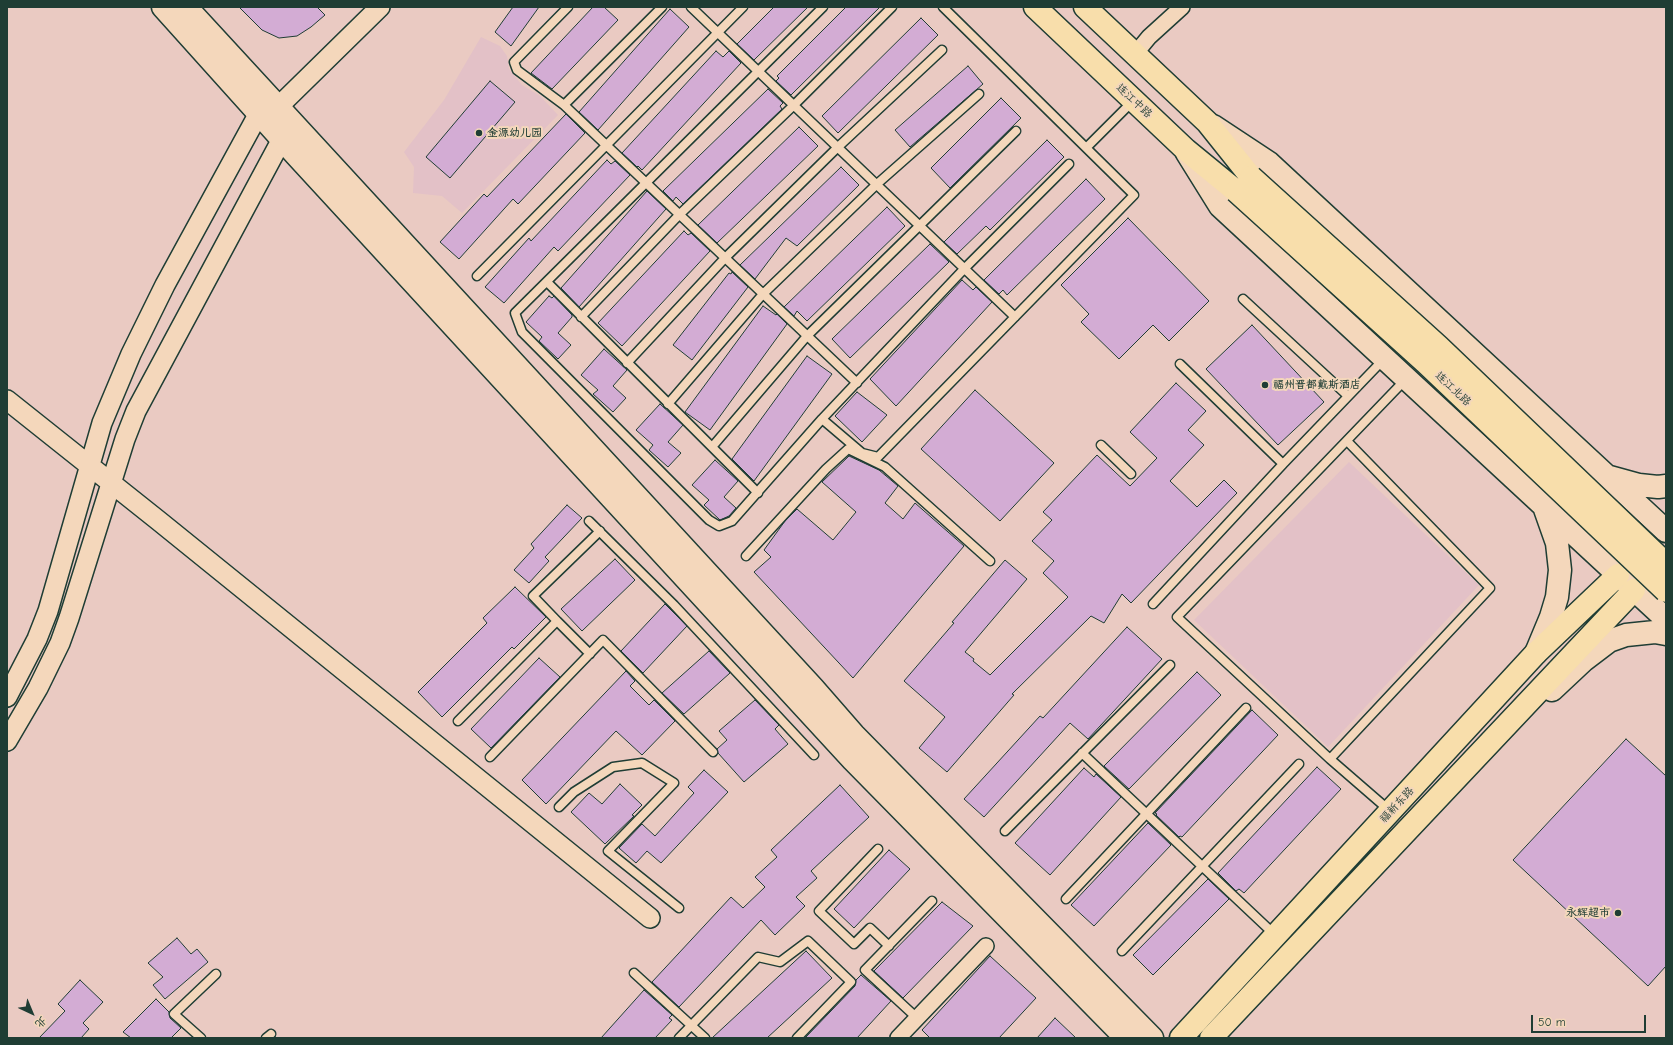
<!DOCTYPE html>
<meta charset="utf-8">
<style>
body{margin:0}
#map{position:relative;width:1673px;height:1045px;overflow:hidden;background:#eacac2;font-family:"Comic Neue","LXGW WenKai TC",sans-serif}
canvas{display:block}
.frame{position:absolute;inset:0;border:8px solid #1f3d34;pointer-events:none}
.north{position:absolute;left:12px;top:993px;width:40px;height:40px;-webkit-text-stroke:3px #f4d7bb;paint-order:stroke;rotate:136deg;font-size:11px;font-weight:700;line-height:16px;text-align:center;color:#1f3d34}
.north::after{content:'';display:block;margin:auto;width:14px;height:18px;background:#1f3d34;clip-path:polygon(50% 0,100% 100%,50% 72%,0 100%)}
.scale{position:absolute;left:1531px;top:1015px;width:115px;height:18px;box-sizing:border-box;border:2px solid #1f3d34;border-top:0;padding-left:5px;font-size:12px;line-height:14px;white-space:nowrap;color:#1f3d34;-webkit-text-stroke:3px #f4d7bb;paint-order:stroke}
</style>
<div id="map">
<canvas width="1673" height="1045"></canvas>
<div class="frame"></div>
<div class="north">北</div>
<div class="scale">50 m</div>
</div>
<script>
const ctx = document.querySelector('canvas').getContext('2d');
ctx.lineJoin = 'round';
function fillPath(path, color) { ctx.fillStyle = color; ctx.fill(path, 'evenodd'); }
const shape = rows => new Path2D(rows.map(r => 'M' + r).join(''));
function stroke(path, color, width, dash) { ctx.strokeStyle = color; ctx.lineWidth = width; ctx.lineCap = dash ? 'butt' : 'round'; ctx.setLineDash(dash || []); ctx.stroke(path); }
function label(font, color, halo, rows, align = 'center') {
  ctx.font = font + ' "Comic Neue","LXGW WenKai TC",sans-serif'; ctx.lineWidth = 4; ctx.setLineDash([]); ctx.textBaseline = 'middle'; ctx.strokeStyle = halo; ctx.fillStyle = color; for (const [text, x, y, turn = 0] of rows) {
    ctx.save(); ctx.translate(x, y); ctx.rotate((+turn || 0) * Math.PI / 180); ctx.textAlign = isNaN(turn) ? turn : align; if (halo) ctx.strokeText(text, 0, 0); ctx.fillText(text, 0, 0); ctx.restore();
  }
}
const built = shape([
 [481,37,500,46,507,56,509,69,522,85,540,96,558,115,462,213,442,196,413,193,414,167,404,152,444,100],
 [1349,462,1479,585,1328,747,1194,620]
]);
const building = shape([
 [239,7,317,7,325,15,311,27,297,36,279,38,262,30,239,7],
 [513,7,539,7,511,46,495,32,513,7],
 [593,7,604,7,618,20,552,89,531,73,593,7],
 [774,7,808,7,754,60,737,44,774,7],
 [846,7,880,7,791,95,776,81,779,78,777,76,846,7],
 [670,9,689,27,598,130,579,112,670,9],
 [921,18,938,35,838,133,822,116,921,18],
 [716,51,723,57,729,51,741,63,642,170,638,166,637,167,622,153,716,51],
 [968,66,983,84,910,147,895,130,968,66],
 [490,81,515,102,450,178,426,157,490,81],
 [768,89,783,103,780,106,782,109,683,204,676,197,673,201,663,191,768,89],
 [1001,98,1021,118,950,188,931,168,1001,98],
 [566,114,585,133,518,204,513,199,459,259,440,242,484,194,487,197,566,114],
 [799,127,818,146,717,243,698,225,799,127],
 [1047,140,1064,157,990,230,986,226,957,254,944,242,1047,140],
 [607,160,611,164,615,161,630,175,558,251,554,247,504,303,485,287,529,238,531,241,607,160],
 [841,167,859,185,797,246,786,238,755,279,740,265,841,167],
 [1086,179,1105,199,1007,295,1003,290,999,294,984,280,1086,179],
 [647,191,666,209,579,307,561,288,647,191],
 [887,207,905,226,807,321,797,311,794,316,784,307,887,207],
 [1128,218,1209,301,1169,341,1153,325,1119,359,1081,322,1089,314,1061,285,1128,218],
 [684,231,688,235,691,233,710,251,622,346,598,323,684,231],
 [930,244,949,262,850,358,832,339,930,244],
 [732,272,748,287,692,360,673,345,729,273,731,274,732,272],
 [962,280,973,290,976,287,992,302,896,406,870,379,962,280],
 [549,296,552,298,554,296,572,315,572,317,558,333,571,345,558,359,539,341,542,337,526,322,549,296],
 [763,306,776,315,777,314,787,324,710,430,685,412,763,306],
 [1252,325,1324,402,1278,445,1206,369,1252,325],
 [604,349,627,370,613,386,626,398,613,412,593,394,598,390,581,375,604,349],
 [807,356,832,374,754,481,732,459,807,356],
 [1176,383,1206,411,1188,430,1204,445,1170,481,1197,507,1224,480,1237,493,1131,603,1122,594,1104,623,1091,616,1012,694,1014,695,947,772,919,748,945,717,904,681,954,623,952,622,1005,560,1027,579,965,652,974,659,973,661,990,675,1068,597,1043,573,1054,561,1032,541,1052,520,1043,512,1097,455,1130,486,1157,458,1130,432,1176,383],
 [975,390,1054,463,1000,521,921,449,975,390],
 [857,392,887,415,862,442,835,416,857,392],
 [660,404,683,425,668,442,681,453,668,467,649,450,653,445,636,430,660,404],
 [849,456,879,470,898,486,885,503,903,519,915,503,964,546,853,678,754,572,771,557,764,550,785,521,797,509,833,540,856,512,822,482,849,456],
 [715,460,738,481,724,497,736,508,729,516,720,520,704,505,709,500,692,485,715,460],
 [567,505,582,518,545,557,549,561,529,583,514,570,534,548,531,544,567,505],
 [615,559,635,580,582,631,561,609,615,559],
 [515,587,546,617,514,649,512,647,442,717,418,692,487,623,483,618,515,587],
 [665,604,687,626,643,673,621,651,665,604],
 [1127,627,1162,659,1088,739,1070,723,984,817,964,799,1040,716,1043,718,1127,627],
 [709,651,730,673,684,714,662,693,709,651],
 [539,658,560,677,491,748,471,729,539,658],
 [626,671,635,681,630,686,649,705,654,700,675,721,642,755,616,731,546,804,522,780,626,671],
 [1197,672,1221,695,1129,789,1104,766,1197,672],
 [755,700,779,725,775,729,788,744,744,782,718,753,717,749,727,740,719,731,755,700],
 [1252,710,1278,735,1182,837,1180,836,1179,837,1156,815,1157,814,1155,813,1252,710],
 [1626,739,1666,776,1666,966,1648,986,1513,860,1626,739],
 [1317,767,1341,789,1244,893,1239,889,1236,891,1218,873,1317,767],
 [1084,768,1094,777,1096,774,1121,797,1050,875,1015,843,1084,768],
 [704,770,728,792,661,863,647,851,636,863,619,848,642,824,655,836,694,793,688,787,704,770],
 [620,784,642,805,632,815,634,816,605,844,571,812,589,793,602,804,620,784],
 [840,785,869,817,811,871,817,878,796,897,805,906,775,935,761,920,679,1007,652,982,731,897,743,908,765,887,755,877,777,857,771,850,840,785],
 [1148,823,1171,845,1094,926,1071,905,1148,823],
 [889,850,910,869,854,928,834,909,889,850],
 [1208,879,1229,899,1153,975,1133,955,1208,879],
 [942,902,973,926,903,998,874,971,942,902],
 [177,938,191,954,197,949,208,962,165,999,153,985,163,977,148,963,177,938],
 [806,951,832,978,767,1038,712,1038,806,951],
 [990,956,1036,998,999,1038,930,1038,922,1030,990,956],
 [861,975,891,1001,857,1038,805,1038,855,986,856,980,861,975],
 [80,980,103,1002,83,1023,89,1029,81,1038,39,1038,65,1011,58,1004,80,980],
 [644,990,672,1015,669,1018,672,1020,655,1038,601,1038,644,990],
 [156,999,169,1012,170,1018,181,1028,171,1038,131,1038,123,1032,156,999],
 [1055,1018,1076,1038,1037,1038,1055,1018]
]);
const service = shape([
 [568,7,514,62,517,70,564,105,857,383],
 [691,7,1015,317],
 [823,7,515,313,522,332,709,520,719,526,732,521,822,419,964,269,1069,164],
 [564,105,662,7],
 [1087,147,1133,101],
 [477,276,743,7],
 [547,282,758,493],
 [1243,299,1348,396],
 [581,317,680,214,794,105,892,7],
 [627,363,725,258,838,147,942,50],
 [668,404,763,294,877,184,979,94],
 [822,419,862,453,878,457,1134,195,943,7],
 [1101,445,1131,474],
 [712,447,807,336,1016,131],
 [1283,464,1384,359],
 [589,521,674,605,814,755],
 [746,556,826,469,848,449,885,467,990,561],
 [1153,604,1283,464,1180,364],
 [557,621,590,654],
 [458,721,557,621,533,596,600,531],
 [1082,753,1275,935],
 [490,757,603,640,713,752],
 [1330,759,1490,588,1347,441],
 [559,807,574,792,613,767,642,763,674,783,608,851,679,908],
 [1390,811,1330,759,1177,617,1406,379],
 [1005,831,1170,665],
 [878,849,819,911,854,944,870,928,889,946],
 [1066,899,1246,708],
 [1122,951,1299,764],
 [634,973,705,1038],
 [917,1018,865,970,932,901],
 [201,1038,174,1014,216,974],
 [266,1038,271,1034],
 [679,1038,758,957,780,962,808,941,851,982,797,1038]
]);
const minor = shape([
 [1135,54,1149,37,1182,7],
 [898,1038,986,946]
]);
const tertiary = shape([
 [7,400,159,521,650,918],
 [7,697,37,639,48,611,102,423,131,354,165,285,259,113,277,108,380,7],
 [7,741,38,688,60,643,69,618,125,439,136,411,282,139,280,125]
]);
const secondary = shape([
 [163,7,296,155,853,760,1126,1038],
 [186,7,813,688,854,735,1152,1038],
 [1213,126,1269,163,1666,531],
 [1187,153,1220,206,1666,619],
 [1610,477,1639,485,1658,487,1666,486],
 [1536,653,1551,617,1557,597,1560,570,1557,543,1545,509],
 [1552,690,1584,660,1609,641,1626,635,1655,632,1666,634]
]);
const primary = shape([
 [1181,1038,1536,653,1618,575],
 [1211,1038,1634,590]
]);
const trunk = shape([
 [1035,7,1186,150,1236,191],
 [1085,7,1207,122,1251,177]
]);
const trunkBridge = shape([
 [1251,177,1439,347,1666,564],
 [1236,191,1425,362,1666,591]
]);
const markers = [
 [479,133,4,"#1f3d34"],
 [1265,385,4,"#1f3d34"],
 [1618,913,4,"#1f3d34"]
];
const streetNames = [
 ["连江中路",1134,101,43],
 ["连江北路",1453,389,43],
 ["福新东路",1397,805,-47]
];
const poiNames = [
 ["金源幼儿园",487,133],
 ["福州晋都戴斯酒店",1273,385],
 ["永辉超市",1610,913,"right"]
];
fillPath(built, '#e3c1c7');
fillPath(building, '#d3acd4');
stroke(building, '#1f3d34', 1);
stroke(service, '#1f3d34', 11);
stroke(minor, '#1f3d34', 18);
stroke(tertiary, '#1f3d34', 22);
stroke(secondary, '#1f3d34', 25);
stroke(primary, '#1f3d34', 25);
stroke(trunk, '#1f3d34', 25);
stroke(service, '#f4d7bb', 8);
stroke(minor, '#f4d7bb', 15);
stroke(tertiary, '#f4d7bb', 19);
stroke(secondary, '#f4d7bb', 22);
stroke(primary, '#f8deab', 22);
stroke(trunk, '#f8deab', 22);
stroke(trunkBridge, '#1f3d34', 25, []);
stroke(trunkBridge, '#f8deab', 22);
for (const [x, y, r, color] of markers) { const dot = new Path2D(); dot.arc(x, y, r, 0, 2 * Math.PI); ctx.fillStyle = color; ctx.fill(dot); stroke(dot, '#f4d7bb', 1.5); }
label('11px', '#1f3d34', '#f4d7bb', streetNames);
label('bold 11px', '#1f3d34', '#f4d7bb', poiNames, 'left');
</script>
